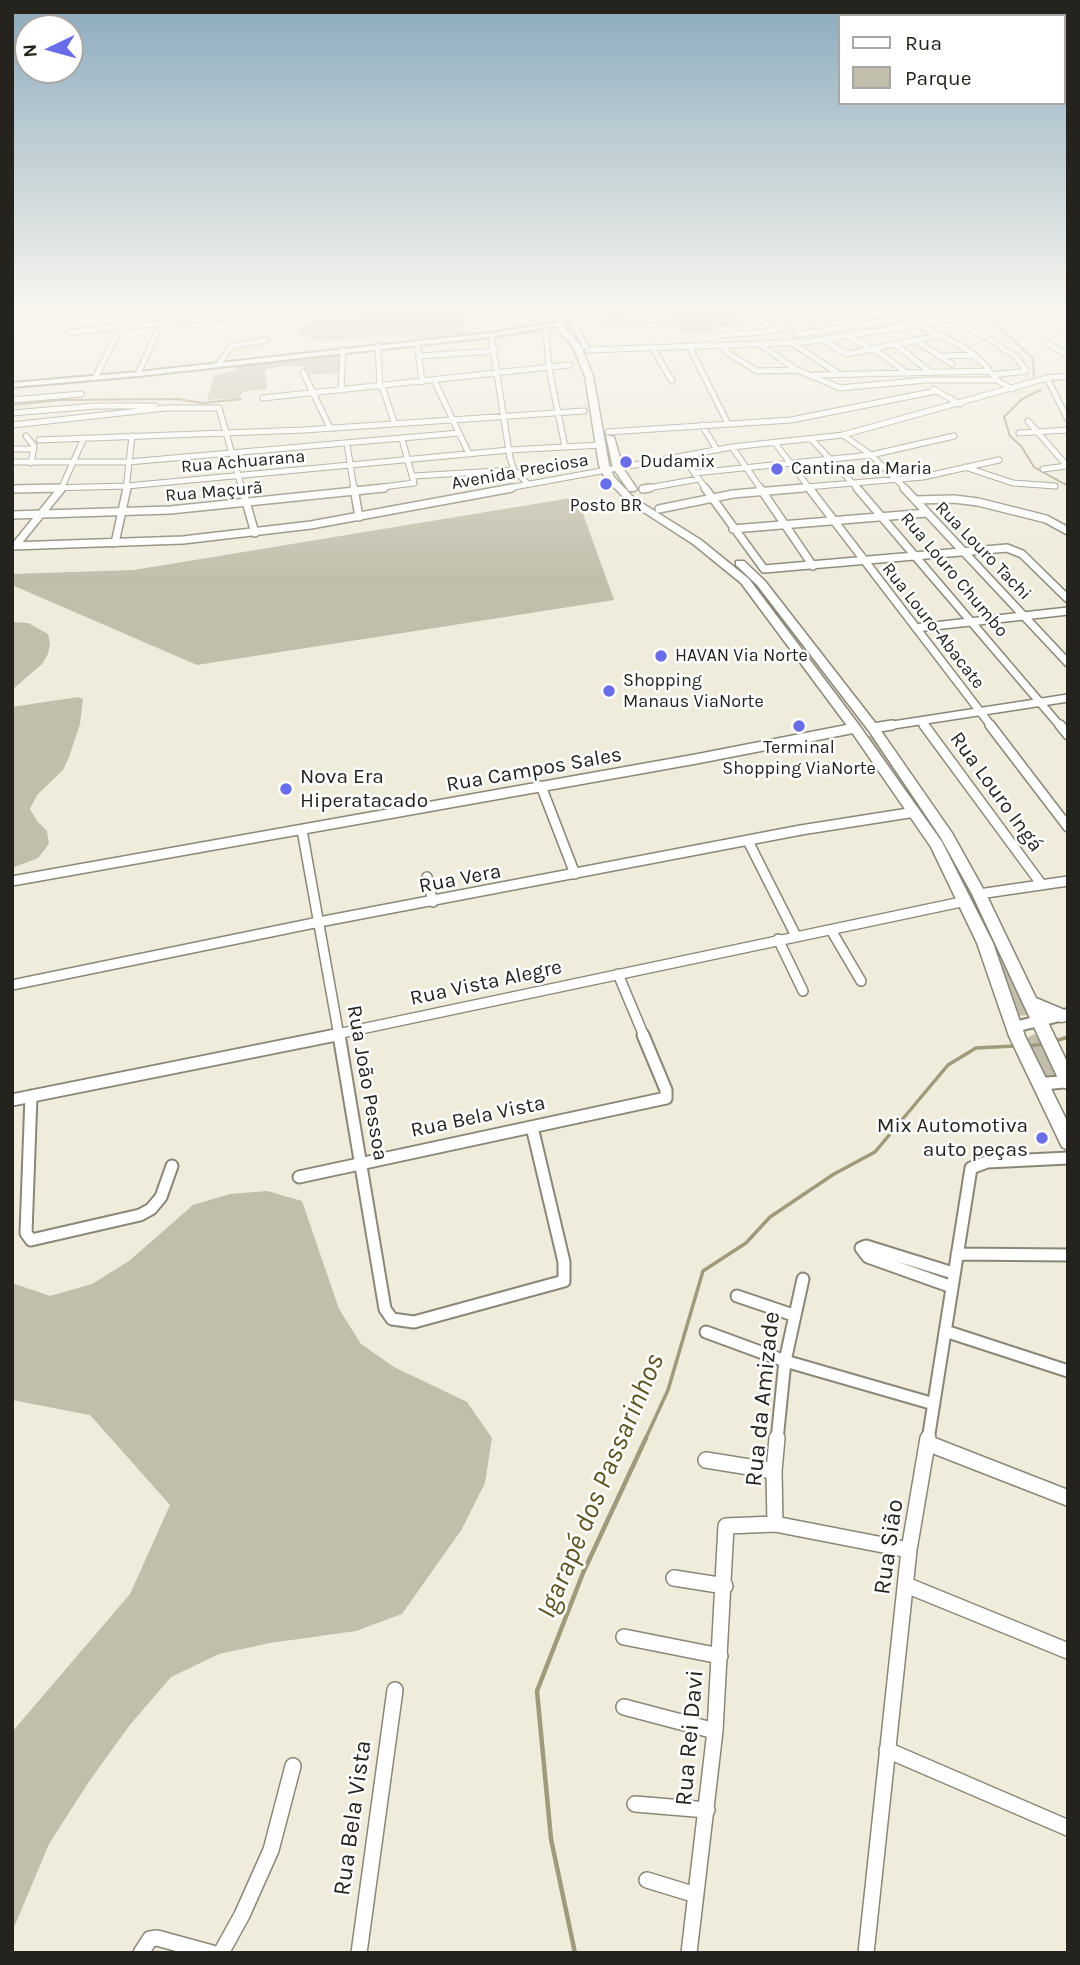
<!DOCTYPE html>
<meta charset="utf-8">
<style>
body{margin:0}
#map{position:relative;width:1080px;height:1965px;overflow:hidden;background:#efecdc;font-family:Karla,sans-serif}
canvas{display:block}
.frame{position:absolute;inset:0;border:14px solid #25231d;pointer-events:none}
.legend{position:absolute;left:838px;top:14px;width:228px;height:91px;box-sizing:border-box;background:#fff;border:2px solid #a8a7a5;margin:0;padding:9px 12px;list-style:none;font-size:21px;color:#25231d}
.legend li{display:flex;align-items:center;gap:14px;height:35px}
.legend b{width:35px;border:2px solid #a8a7a5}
.north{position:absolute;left:14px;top:14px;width:70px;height:70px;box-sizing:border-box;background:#fff;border:2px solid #a8a7a5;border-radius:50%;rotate:265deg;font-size:19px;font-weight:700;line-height:28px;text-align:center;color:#25231d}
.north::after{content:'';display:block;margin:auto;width:24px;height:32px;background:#696de7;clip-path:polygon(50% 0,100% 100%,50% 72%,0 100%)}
</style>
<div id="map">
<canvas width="1080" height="1965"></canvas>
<div class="frame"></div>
<ul class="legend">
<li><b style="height:9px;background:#fff"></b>Rua</li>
<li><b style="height:19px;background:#c1beab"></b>Parque</li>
</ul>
<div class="north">N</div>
</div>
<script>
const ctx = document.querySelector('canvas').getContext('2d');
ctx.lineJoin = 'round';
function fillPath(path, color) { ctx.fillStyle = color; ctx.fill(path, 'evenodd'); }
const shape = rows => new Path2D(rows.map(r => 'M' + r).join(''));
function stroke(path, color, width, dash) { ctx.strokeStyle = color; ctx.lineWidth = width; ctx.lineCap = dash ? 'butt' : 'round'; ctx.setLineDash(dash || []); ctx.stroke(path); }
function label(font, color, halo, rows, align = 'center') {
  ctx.font = font + ' Karla,sans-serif'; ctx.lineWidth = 5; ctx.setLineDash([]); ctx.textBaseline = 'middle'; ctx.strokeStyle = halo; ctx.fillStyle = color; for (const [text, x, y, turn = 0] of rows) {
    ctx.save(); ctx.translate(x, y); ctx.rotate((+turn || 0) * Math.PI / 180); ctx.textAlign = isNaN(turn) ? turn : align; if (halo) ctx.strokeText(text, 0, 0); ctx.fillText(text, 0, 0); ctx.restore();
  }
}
const green = shape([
 [369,307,506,307,507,308,493,313,464,316,463,334,451,338,385,336,320,341,298,334,300,328,308,322,367,310],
 [587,307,613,307,652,322,668,318,658,309,672,307,727,307,753,324,716,328,710,334,694,332,687,334,669,325,599,324,603,312],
 [340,351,338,373,309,375,303,366,282,366,265,370,267,389,243,392,239,398,207,400,214,375,234,371,235,366],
 [577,497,614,600,197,665,12,585,12,574,134,570],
 [12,622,28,623,48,634,50,643,48,654,42,664,12,690],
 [78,697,83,699,80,724,69,757,63,770,37,795,30,809,37,821,47,831,49,844,38,858,12,868,12,707],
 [867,736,873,736,940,833,969,886,1029,1015,1017,1016,981,928],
 [1034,1034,1041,1038,1057,1072,1055,1077,1047,1076,1039,1068,1027,1038],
 [267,1191,302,1201,339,1309,361,1344,394,1367,467,1402,492,1438,485,1483,462,1529,402,1614,356,1631,270,1643,219,1654,171,1677,129,1726,88,1783,49,1844,12,1932,12,1732,130,1594,170,1505,90,1415,12,1400,12,1283,50,1296,92,1284,129,1261,193,1205,230,1194]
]);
const streamFar2 = shape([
 [934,307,998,325,1033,359,1034,376],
 [1041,390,1022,399,1004,417,1010,436,1021,446,1034,467,1068,486],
 [12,405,61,400,178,399,202,403,241,399]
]);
const streamFar1 = shape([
 [1055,1041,1068,1037],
 [1028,1046,1045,1044],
 [645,1440,668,1390,703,1271,746,1243,770,1217,834,1174,875,1152,948,1065,976,1048,1014,1046]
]);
const stream = shape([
 [575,1953,551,1839,537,1691,583,1573,646,1438]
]);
const minorFar4 = shape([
 [793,307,819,320],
 [1025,307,1068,333],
 [1061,307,1068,311],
 [743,308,767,324],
 [151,310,183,307],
 [546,331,549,368,565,447],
 [71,332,331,307],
 [491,335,510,458,514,470,528,484],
 [723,335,762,332,828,318,913,308,951,320,994,342,1017,358,1026,371,993,375],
 [795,335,905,318,965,348,984,364,998,381,1012,389],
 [850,337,884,356,908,374],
 [822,340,847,354,942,335],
 [915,340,952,364],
 [417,342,422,382],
 [792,343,839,374],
 [1047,343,1068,356],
 [895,344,930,372],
 [761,345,795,369,840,388,926,380,997,380],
 [378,346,380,387],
 [689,346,728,424],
 [723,346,728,353,757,371,798,370],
 [652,347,672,381],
 [588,350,806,342,967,317],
 [419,356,495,351],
 [942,356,975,355],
 [218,365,232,346,266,340],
 [303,372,330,428],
 [138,374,157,332],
 [815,375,989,371],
 [95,378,116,337],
 [1047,378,1068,420],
 [434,380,469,454],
 [382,386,394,422],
 [933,389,960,404],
 [341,390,343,350],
 [263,398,569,365],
 [12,400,81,394],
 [12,413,95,406,155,406],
 [1028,421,1067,466,1043,469],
 [12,425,166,408,219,408,242,489],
 [702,425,717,450],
 [608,432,791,420,936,391],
 [1019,433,1068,430],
 [843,435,871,455,906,489],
 [26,436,34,446,31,463],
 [39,440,304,430,584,411],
 [812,440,858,489],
 [775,443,810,489],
 [347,444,354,489],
 [732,447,761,489],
 [12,449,34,449],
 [683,457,706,489],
 [12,462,128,462,459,433],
 [965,467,1013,483,1055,486],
 [694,473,871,455,954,436],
 [414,476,514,470],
 [12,489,127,486,509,450,601,445],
 [61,489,84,438],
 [126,489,132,436],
 [367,489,414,483,402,439],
 [503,489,732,447,843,435,1047,378,1068,376],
 [643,489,698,479],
 [784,489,923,477,999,460]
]);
const minorFar3 = shape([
 [242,488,255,533],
 [354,488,359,517],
 [705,488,764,569,1007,548,1022,554,1068,599],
 [760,488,813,566],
 [809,488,992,727],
 [857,488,1061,727],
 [904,488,1068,663],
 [12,489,61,488],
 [643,489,650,488],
 [915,500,954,499,978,502,1046,519,1068,531],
 [659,509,733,494,803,488],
 [12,515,170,510,384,488],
 [733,529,927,513],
 [115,543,127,488],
 [12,546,183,540,311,525,512,488],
 [15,546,62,488],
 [916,628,1068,611],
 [921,721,925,727],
 [880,727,1068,698]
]);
const minorFar2 = shape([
 [924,725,1042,885],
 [990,725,1068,827],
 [1060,725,1068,735],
 [873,728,892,725],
 [541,786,575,874],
 [302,830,339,1036],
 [748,841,796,936],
 [427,877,433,902],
 [12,881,696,759,855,728],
 [979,894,1068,881],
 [831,930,861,981],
 [778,939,803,991],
 [618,974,644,1036],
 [12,985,319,922,801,830,915,812],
 [328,1036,966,901]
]);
const minorFar1 = shape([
 [339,1035,385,1309,392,1319,414,1322,564,1281,564,1262,532,1127],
 [31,1096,26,1233,31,1240,140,1215,151,1209,161,1197,172,1166],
 [12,1100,336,1035],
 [299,1177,666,1098,666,1090,643,1035],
 [957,1254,1068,1255],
 [952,1287,868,1257,861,1248,866,1246,953,1273],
 [737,1296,793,1315],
 [945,1331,1068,1371],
 [706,1332,785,1361,934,1404],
 [777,1440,785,1361,803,1279],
 [928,1440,971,1168,987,1162,1068,1158]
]);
const minor = shape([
 [927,1443,1068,1498],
 [706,1460,774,1471],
 [775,1524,774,1471,777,1438],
 [674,1578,725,1586],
 [906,1585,1068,1651],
 [624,1637,720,1656],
 [624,1707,715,1731],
 [887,1750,1068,1828],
 [635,1804,707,1810],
 [647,1880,696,1895],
 [141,1953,150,1939,157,1938,212,1953],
 [221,1953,242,1915,271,1850,293,1766],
 [359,1953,395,1690],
 [689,1953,715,1731,726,1526,775,1524,909,1550],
 [866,1953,909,1550,928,1438]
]);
const tertiary = shape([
 [22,307,32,307,12,312,12,308,22,307],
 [573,320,575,323,491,337,138,376,12,387,12,383,138,372,491,333,573,320],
 [1068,1009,1068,1019,1014,1032,1010,1031,1008,1027,1010,1023,1014,1022,1068,1009],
 [1068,1076,1068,1087,1040,1090,1035,1088,1033,1084,1035,1080,1040,1078,1068,1076]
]);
const primary = shape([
 [552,307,559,307,567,330,581,346,593,376,609,465,614,477,634,498,701,540,749,579,859,725,942,842,993,943,1025,1036,1068,1123,1068,1150,1062,1147,1009,1036,977,943,931,847,851,731,741,583,693,544,628,502,605,478,599,465,585,376,573,347,559,331,552,307],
 [562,307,569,307,590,350,583,348,562,307],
 [606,435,614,437,623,468,637,489,635,491,629,491,613,468,606,435],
 [736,561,744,561,765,581,877,725,952,833,986,894,1036,998,1067,1011,1067,1021,1061,1022,1045,1016,1068,1064,1068,1089,1062,1087,972,894,941,838,869,731,757,585,736,565,736,561]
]);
const markers = [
 [626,462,7,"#696de7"],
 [777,469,7,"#696de7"],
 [606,484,7,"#696de7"],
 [661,656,7,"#696de7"],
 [609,691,7,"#696de7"],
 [799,726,7,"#696de7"],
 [286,789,7,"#696de7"],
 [1042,1138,7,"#696de7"]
];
const farStreetnames = [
 ["Rua Achuarana",243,462,-5],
 ["Avenida Preciosa",520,472,-10],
 ["Rua Maçurã",214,492,-5],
 ["Rua Louro Tachi",983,551,46],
 ["Rua Louro Chumbo",954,575,50],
 ["Rua Louro-Abacate",933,626,52]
];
const farPoinames = [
 ["Dudamix",640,462],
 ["Cantina da Maria",791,469],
 ["Posto BR",606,506,"center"],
 ["HAVAN Via Norte",675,656],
 ["Shopping",623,681],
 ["Manaus ViaNorte",623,702],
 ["Terminal",799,748,"center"],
 ["Shopping ViaNorte",799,769,"center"]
];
const streetNames = [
 ["Rua Campos Sales",534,770,-10],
 ["Rua Louro Ingá",996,792,54],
 ["Rua Vera",460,879,-11],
 ["Rua Vista Alegre",486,983,-12],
 ["Rua João Pessoa",367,1083,80],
 ["Rua Bela Vista",478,1117,-12]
];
const poiNames = [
 ["Nova Era",300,777],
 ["Hiperatacado",300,801],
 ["Mix Automotiva",1028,1126,"right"],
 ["auto peças",1028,1150,"right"]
];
const nearStreetnames = [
 ["Rua da Amizade",763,1399,-84],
 ["Rua Sião",889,1547,-82],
 ["Rua Rei Davi",690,1738,-85],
 ["Rua Bela Vista",353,1818,-82]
];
const nearWaternames = [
 ["Igarapé dos Passarinhos",601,1486,-67]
];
fillPath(green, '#c1beab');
stroke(streamFar2, '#a09a7d', 2);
stroke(streamFar1, '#a09a7d', 3.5);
stroke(stream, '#a09a7d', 4.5);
stroke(minorFar4, '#8a8778', 7);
stroke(minorFar3, '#8a8778', 10);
stroke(minorFar2, '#8a8778', 12);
stroke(minorFar1, '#8a8778', 15);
stroke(minor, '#8a8778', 18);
stroke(tertiary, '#8a8778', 4);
stroke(primary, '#8a8778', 3);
stroke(minorFar4, '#fff', 5);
stroke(minorFar3, '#fff', 7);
stroke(minorFar2, '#fff', 9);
stroke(minorFar1, '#fff', 11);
stroke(minor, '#fff', 15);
fillPath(tertiary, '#fff');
fillPath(primary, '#fff');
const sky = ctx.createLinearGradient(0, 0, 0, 582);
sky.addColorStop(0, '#8baabd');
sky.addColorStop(0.53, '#f8f6ef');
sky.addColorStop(1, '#f8f6ef00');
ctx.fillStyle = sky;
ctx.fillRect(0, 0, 1080, 582);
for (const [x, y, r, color] of markers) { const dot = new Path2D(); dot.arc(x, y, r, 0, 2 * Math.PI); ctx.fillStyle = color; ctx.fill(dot); stroke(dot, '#fff', 2.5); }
label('18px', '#25231d', '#fff', farStreetnames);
label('18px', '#25231d', '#fff', farPoinames, 'left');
label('21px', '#25231d', '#fff', streetNames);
label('21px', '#25231d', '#fff', poiNames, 'left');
label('24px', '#25231d', '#fff', nearStreetnames);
label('italic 28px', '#5f5522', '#fff', nearWaternames);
</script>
